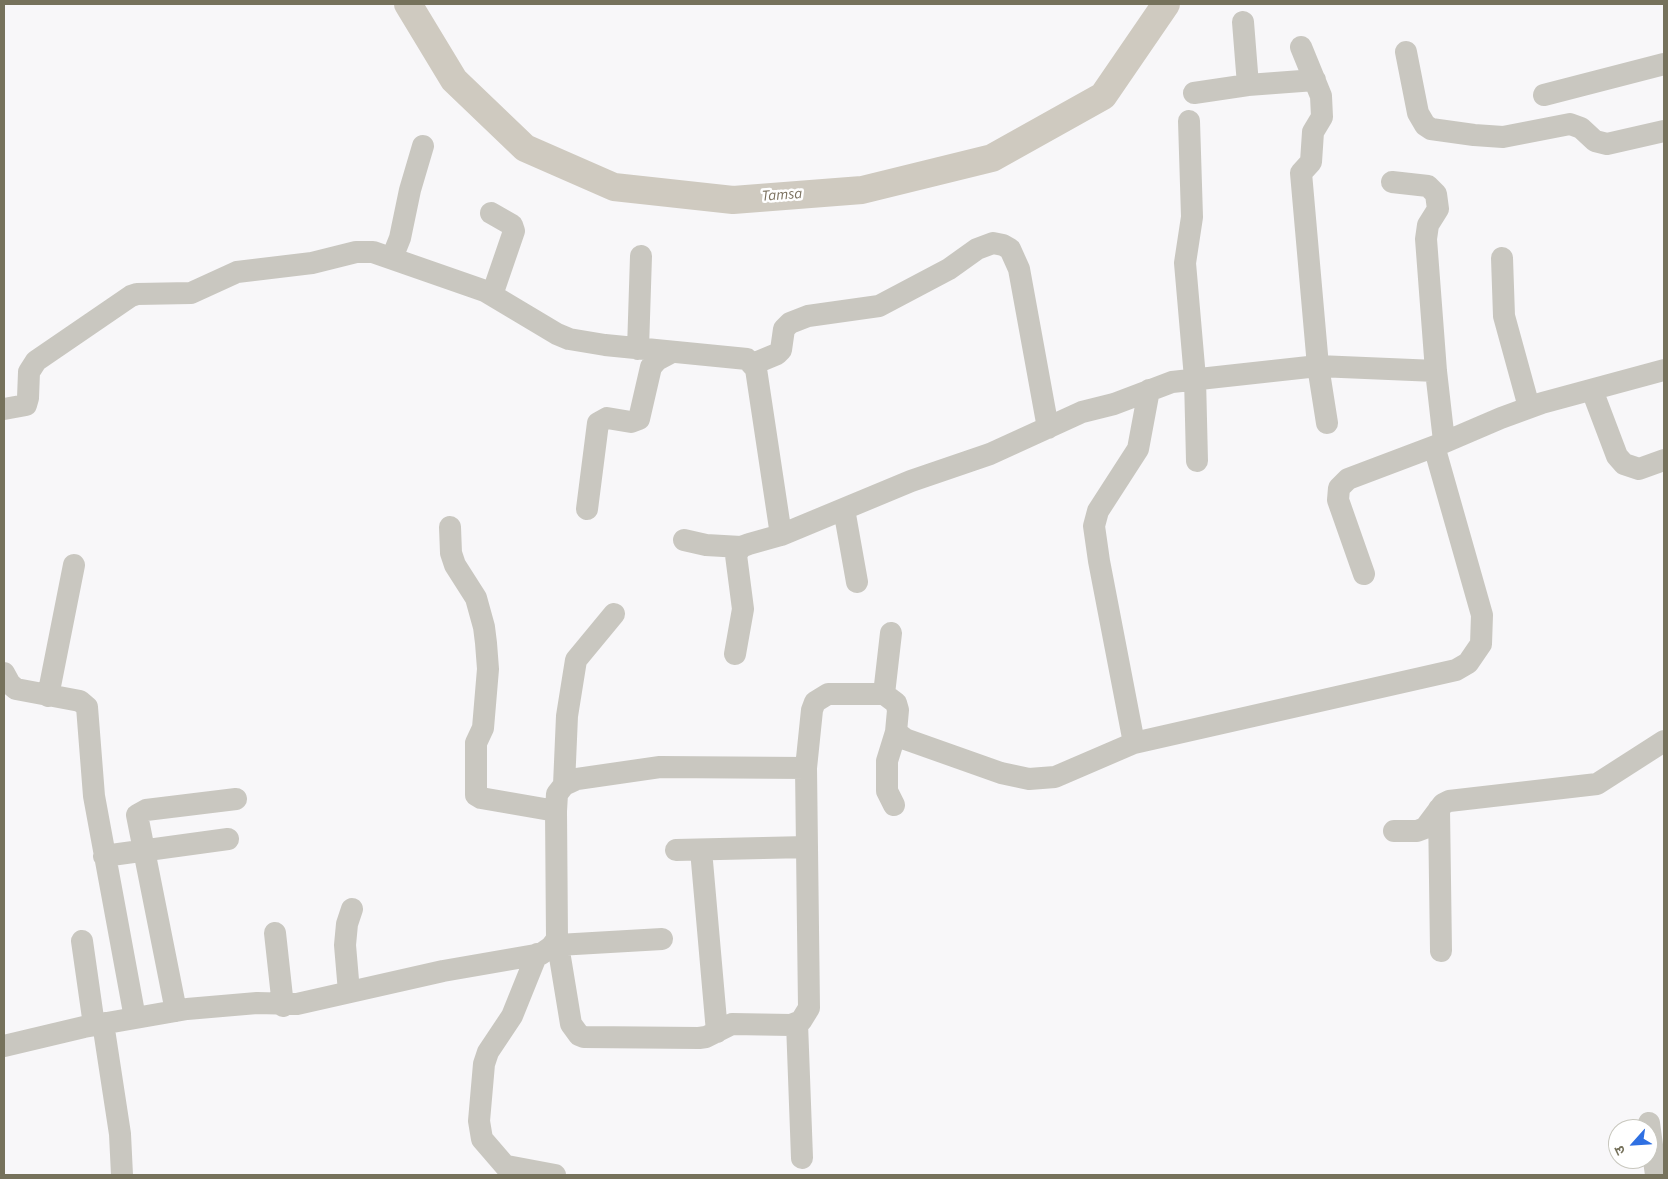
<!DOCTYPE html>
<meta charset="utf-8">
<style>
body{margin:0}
#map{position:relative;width:1668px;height:1179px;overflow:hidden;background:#f8f7f9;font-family:"Source Sans 3","Noto Sans Devanagari",sans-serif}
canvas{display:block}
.frame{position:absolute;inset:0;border:5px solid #76725c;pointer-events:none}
.north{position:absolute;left:1608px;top:1119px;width:50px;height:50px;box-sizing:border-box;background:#fff;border:1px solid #c8c7be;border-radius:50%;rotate:244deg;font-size:14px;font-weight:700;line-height:20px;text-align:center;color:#76725c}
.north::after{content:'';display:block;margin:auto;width:18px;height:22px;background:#2f70e2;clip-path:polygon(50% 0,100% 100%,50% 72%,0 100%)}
</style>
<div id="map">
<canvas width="1668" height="1179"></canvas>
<div class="frame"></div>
<div class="north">उ</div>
</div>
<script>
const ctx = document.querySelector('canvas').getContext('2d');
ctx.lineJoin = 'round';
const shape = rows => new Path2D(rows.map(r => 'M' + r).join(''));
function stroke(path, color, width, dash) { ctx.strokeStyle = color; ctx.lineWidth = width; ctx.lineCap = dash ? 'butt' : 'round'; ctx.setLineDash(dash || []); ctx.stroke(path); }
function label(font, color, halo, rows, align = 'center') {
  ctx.font = font + ' "Source Sans 3",sans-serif'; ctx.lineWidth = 5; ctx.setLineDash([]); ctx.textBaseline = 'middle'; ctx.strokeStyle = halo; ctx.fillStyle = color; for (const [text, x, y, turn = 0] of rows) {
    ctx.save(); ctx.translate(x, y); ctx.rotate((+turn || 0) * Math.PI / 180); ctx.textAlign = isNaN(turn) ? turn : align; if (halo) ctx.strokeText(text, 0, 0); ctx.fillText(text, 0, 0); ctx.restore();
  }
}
const river = shape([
 [408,4,454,80,525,148,614,187,733,200,862,190,992,158,1103,96,1166,4]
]);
const minor = shape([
 [1243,22,1248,85],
 [1301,47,1321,96,1322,117,1313,132,1311,162,1301,173,1318,366,1327,423],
 [1406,52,1418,113,1425,125,1431,129,1474,135,1503,137,1570,124,1581,128,1595,141,1607,144,1664,131],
 [1194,93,1248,85,1315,80],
 [1544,95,1664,64],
 [1189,121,1192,217,1185,263,1195,378,1197,461],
 [1392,182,1428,186,1436,194,1438,209,1428,225,1426,239,1436,371,1444,441],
 [491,213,512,225,514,231,492,295],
 [392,258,400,238,410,190,423,146],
 [1502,258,1504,316,1529,407],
 [638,349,641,256],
 [753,364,777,354,781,350,784,329,790,323,808,316,879,306,949,269,977,249,993,243,1003,245,1010,249,1019,269,1048,428],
 [1592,390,1617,456,1624,464,1639,469,1664,460],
 [4,409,26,405,28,398,29,372,36,361,131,296,137,294,191,293,237,272,312,263,356,252,373,252,485,291,557,334,569,339,605,345,747,359,756,369,781,535],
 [587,509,598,423,607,418,631,422,639,419,651,367,657,360,672,352],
 [844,509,857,582],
 [450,527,451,553,455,565,476,598,484,627,486,643,488,669,483,728,476,743,476,795,481,798,556,811],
 [684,540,706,545,741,547],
 [1364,574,1338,500,1339,488,1348,479,1438,445],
 [735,654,743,609,736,555,741,547,749,544,781,535,911,481,990,454,1082,412,1114,404,1172,382,1318,366,1436,371],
 [4,673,10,684,16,689,80,701,87,707,94,796,135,1018],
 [884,694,891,633],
 [48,696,74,565],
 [1134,743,1099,561,1094,526,1098,511,1138,449,1149,390],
 [564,785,567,716,576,660,614,614],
 [894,805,887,791,887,761,896,732],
 [1439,809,1441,951],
 [1394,831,1417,831,1425,828,1443,804,1449,801,1597,784,1664,741],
 [676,850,807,847],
 [701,850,717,1032],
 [104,856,228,839],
 [275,933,283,1006],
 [557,939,571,1024,579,1035,584,1037,699,1038,706,1037,732,1024,791,1025,801,1021,809,1008,806,768],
 [82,941,94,1025],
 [558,945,662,939],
 [349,992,345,945,347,924,352,909],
 [176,1011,137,815,146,810,236,799],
 [103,1023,120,1134,122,1175],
 [797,1023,802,1158],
 [4,1046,84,1027,187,1009,257,1003,297,1004,443,971,541,954,551,947,557,939,556,811,557,794,564,785,577,779,660,767,806,768,812,710,815,702,828,694,884,694,896,703,898,710,896,732,905,739,1001,773,1029,779,1055,777,1134,743,1456,670,1468,663,1481,644,1482,615,1436,453,1438,445,1501,418,1542,403,1664,370],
 [1649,1123,1656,1175],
 [507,1166,555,1175],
 [513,1175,482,1139,479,1121,484,1064,488,1052,512,1016,537,954]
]);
const waterNames = [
 ["Tamsa",782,196,-4]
];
stroke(river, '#cfcac0', 28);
stroke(minor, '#c9c7c0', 22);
label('italic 15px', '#7c7260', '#fff', waterNames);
</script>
